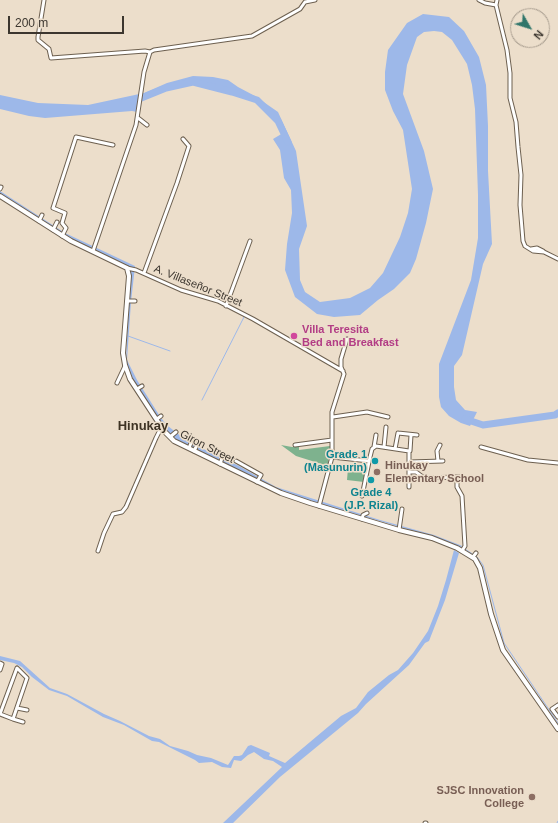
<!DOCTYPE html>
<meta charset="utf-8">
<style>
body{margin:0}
#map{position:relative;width:558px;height:823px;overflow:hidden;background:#ecdecb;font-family:Helvetica,sans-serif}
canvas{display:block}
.north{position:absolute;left:510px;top:8px;width:40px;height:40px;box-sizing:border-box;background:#ecdecb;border:1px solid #a69b8d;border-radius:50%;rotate:129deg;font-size:11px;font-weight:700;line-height:16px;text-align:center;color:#3c362f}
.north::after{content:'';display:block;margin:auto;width:14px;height:18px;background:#2f756a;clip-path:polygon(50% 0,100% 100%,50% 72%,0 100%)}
.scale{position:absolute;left:8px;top:16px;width:116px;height:18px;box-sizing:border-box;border:2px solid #3c362f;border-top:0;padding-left:5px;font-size:12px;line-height:14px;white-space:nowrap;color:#3c362f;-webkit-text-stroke:3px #ecdecb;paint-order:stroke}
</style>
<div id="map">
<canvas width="558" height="823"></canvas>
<div class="north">N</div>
<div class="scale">200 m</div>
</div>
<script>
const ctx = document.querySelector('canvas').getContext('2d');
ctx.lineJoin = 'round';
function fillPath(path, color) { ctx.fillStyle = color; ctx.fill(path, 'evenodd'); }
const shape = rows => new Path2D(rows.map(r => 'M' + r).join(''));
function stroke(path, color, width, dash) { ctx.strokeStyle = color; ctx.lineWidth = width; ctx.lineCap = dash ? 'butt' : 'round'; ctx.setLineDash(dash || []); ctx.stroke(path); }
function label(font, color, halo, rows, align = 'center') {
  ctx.font = font + ' Helvetica,sans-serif'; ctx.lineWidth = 3; ctx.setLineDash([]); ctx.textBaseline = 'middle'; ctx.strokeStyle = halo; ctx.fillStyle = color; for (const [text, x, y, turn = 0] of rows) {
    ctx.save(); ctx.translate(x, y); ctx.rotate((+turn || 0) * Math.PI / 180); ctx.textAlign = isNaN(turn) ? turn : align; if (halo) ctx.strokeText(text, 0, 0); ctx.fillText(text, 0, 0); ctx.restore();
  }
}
const forest = shape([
 [281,445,292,447,299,446,299,450,330,446,328,466,296,456],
 [348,468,367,470,364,482,347,480]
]);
const water = shape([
 [423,14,449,17,464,31,479,57,486,85,488,126,488,171,492,244,483,264,462,355,454,366,454,387,456,400,465,410,477,412,470,426,461,423,449,416,441,407,439,397,439,364,471,280,478,238,478,195,475,109,472,85,467,64,452,40,442,32,434,31,424,32,417,37,407,65,403,94,424,151,433,189,426,223,416,259,410,273,394,289,378,300,360,315,334,317,317,314,295,297,285,270,287,244,292,213,291,190,284,178,280,150,273,139,283,133,278,121,257,100,232,92,193,82,166,88,139,99,140,111,137,112,132,111,45,118,29,116,0,109,0,95,38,103,88,105,144,93,167,83,193,76,213,77,228,80,238,87,255,96,278,112,296,151,307,226,299,249,300,280,305,292,320,302,350,298,370,288,383,273,400,237,408,213,412,189,403,130,393,111,385,90,385,72,388,50,407,23],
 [0,191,65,233,135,266,131,302,127,360,137,380,161,418,168,426,178,434,195,445,239,466,276,487,380,520,434,535,460,545,462,546,461,548,431,536,287,494,176,441,166,433,135,384,126,362,130,268,65,236,0,194],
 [454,550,459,553,445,600,429,641,425,643,409,665,366,704,358,713,280,777,233,823,223,823,282,767,273,761,264,759,254,752,248,755,241,761,234,760,231,768,222,767,212,762,199,763,195,760,159,742,152,741,124,725,103,717,67,696,49,690,32,677,22,667,14,663,0,660,0,656,20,661,50,688,67,694,104,714,120,721,149,736,160,739,170,746,188,751,197,755,211,758,228,765,234,756,239,756,242,755,248,746,251,745,270,753,269,756,285,763,341,716,356,708,368,692,389,675,398,670,413,653,428,631,438,606,446,580]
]);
const stream = shape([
 [128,336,170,351],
 [202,400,244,317],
 [465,549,477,557,483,565,504,643,558,723],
 [557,823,558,821]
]);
const river = shape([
 [134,101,166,88,193,82,232,92,257,100,278,121,288,142],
 [465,419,483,425,555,415,558,413]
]);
const minor = shape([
 [44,0,38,37,38,40,49,49,51,58,145,51,150,52],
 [479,0,485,3,496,5],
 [497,0,496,5,507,50,510,73,510,98,516,122,518,147,521,175,520,205,523,241,525,246,533,251,544,252,558,259],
 [138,118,147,125],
 [0,189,1,187],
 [39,221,42,215],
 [53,230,57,222],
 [62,236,66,228,62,223,65,213,53,208,76,137,113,145],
 [531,249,537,248,543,251],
 [93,251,136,125,144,72,150,52,154,50,252,36,300,9,305,2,315,0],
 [127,268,136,270,181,290,218,301,253,319,343,371],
 [144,273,177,183,189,146,183,139],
 [127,301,135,301],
 [226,306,250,241],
 [117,383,125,366],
 [137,389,142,386],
 [333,417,367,412,388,417],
 [157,419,161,416],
 [398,433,417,435],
 [170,437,176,432],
 [295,445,332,440],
 [374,447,376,435],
 [384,447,386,427],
 [481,447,528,460,558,463],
 [189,448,191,443],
 [395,449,398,433],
 [194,451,198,443],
 [410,451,411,435],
 [332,457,369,461],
 [236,461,261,475,257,482],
 [438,461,437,451,440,445],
 [409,462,443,461],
 [220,464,223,455],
 [409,472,416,472,424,478,459,477],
 [457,477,457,487,462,496,465,546,462,551],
 [362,496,370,457,372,449,376,446,409,451,409,487],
 [319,506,332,457,332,412,344,374,341,367,341,359,347,339],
 [362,519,363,515,367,513],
 [399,530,402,509],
 [98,551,104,533,113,514,122,512,126,507,156,438,161,428],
 [473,557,476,553],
 [0,663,2,664,0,670],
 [558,705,552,709,558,717],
 [17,708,27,710],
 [13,719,27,678,17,668,0,714,13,719,23,722],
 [425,823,426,823]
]);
const tertiary = shape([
 [0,196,71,241,127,268,129,276,123,353,125,365,130,379,164,431,174,441,281,493,310,503,399,530,432,538,457,548,475,559,480,568,491,614,503,650,558,729]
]);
const markers = [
 [294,336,4,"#d1479c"],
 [375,461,4,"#0f9aa8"],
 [377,472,4,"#8d6e63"],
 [371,480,4,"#0f9aa8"],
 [532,797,4,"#8d6e63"]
];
const streetNames = [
 ["A. Villaseñor Street",198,286,22],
 ["Giron Street",207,447,27]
];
const hotelNames = [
 ["Villa Teresita",302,330],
 ["Bed and Breakfast",302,343]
];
const cultureNames = [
 ["Grade 1",367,455],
 ["(Masunurin)",367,468],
 ["Grade 4",371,493,"center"],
 ["(J.P. Rizal)",371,506,"center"]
];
const educationNames = [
 ["Hinukay",385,466],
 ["Elementary School",385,479],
 ["SJSC Innovation",524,791,"right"],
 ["College",524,804,"right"]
];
const quarterNames = [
 ["Hinukay",143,426]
];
fillPath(forest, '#7eb28e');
fillPath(water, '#9db8e9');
stroke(stream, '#9db8e9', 1);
stroke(river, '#9db8e9', 7);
stroke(minor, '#6d6050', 5);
stroke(tertiary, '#6d6050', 6);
stroke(minor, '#fff', 3);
stroke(tertiary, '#fff', 4);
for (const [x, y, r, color] of markers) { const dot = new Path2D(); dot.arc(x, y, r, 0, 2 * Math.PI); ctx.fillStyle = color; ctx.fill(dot); stroke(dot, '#ecdecb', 1.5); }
label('11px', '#3c362f', '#ecdecb', streetNames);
label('bold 11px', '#b23c85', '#ecdecb', hotelNames, 'left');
label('bold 11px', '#0d838f', '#ecdecb', cultureNames, 'right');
label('bold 11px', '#785e54', '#ecdecb', educationNames, 'left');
label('bold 13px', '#3e3324', '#ecdecb', quarterNames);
</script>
